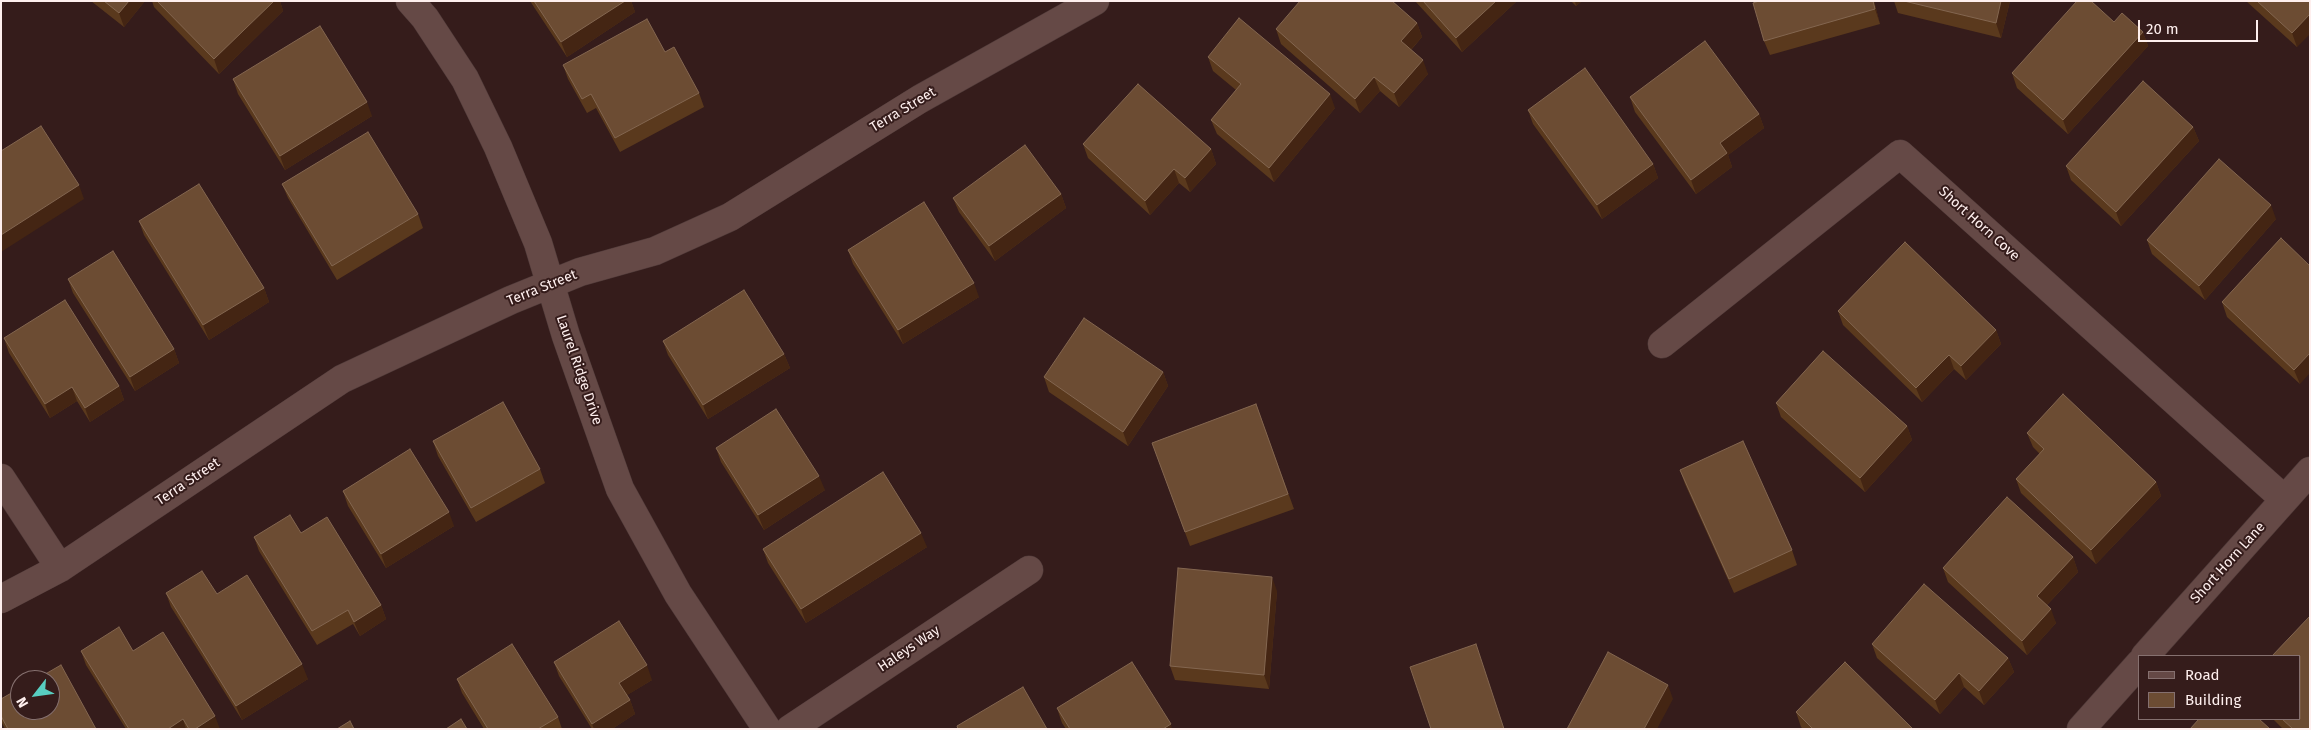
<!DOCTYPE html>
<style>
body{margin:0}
#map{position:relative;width:2311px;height:730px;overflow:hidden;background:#351c1b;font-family:"Fira Sans",sans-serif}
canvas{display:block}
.frame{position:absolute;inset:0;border:2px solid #feefee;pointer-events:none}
.legend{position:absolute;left:2138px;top:655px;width:162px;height:65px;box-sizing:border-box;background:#351c1b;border:1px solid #85706f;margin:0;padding:6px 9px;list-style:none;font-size:15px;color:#feefee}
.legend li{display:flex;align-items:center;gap:10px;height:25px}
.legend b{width:25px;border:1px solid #85706f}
.north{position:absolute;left:10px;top:670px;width:50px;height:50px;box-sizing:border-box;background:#351c1b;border:1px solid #85706f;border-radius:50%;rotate:240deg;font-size:14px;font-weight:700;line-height:20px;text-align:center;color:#feefee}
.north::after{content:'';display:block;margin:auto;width:18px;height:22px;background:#58cec1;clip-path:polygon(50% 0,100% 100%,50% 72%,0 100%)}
.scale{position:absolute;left:2138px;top:20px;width:120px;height:22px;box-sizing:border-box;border:2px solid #feefee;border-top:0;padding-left:6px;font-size:15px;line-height:18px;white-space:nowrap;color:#feefee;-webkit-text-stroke:4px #351c1b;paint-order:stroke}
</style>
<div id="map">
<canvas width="2311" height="730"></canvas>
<div class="frame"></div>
<ul class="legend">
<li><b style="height:6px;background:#654946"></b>Road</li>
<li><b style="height:14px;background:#6c4c33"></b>Building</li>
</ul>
<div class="north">N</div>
<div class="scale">20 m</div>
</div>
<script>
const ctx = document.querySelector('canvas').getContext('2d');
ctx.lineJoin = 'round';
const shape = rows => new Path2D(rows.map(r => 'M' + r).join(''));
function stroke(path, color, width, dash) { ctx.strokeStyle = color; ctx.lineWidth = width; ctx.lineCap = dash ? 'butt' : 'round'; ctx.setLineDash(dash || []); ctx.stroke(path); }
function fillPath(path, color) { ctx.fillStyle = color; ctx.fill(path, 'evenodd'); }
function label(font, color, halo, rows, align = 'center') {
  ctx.font = font + ' "Fira Sans",sans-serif'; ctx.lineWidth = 4; ctx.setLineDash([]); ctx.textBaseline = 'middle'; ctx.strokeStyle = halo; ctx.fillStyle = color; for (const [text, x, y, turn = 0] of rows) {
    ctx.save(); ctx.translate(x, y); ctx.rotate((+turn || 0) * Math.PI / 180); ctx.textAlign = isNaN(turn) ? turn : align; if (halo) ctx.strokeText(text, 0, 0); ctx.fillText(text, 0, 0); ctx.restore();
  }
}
const minor = shape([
 [410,1,425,18,465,79,498,147,538,243,566,336,620,489,678,594,767,729],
 [1662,344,1900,154,2284,499],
 [1,478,60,568],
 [1,599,60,568,342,379,511,300,580,272,655,251,730,217,920,99,1095,1],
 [2145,656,2310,471],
 [790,729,1029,570],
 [2081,729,2140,663]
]);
const wall = shape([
 [91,1,145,1,124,27],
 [152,1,280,1,283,11,219,74,154,7],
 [530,1,631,1,635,12,567,57],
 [1415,1,1517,1,1462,52],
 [1571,1,1582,1,1576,6],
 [1759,1,1874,1,1880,24,1770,55,1764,41],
 [1894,1,2010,1,2001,38,1898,13],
 [2246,1,2310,1,2297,47],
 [2114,22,2143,32,2148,46,2068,134,2017,88,2012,73],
 [1417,23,1422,37,1411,50,1428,74,1399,107,1380,91,1360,113,1281,44,1276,29],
 [665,52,699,93,704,107,620,152,596,108,587,113,568,79,563,65],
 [1208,57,1335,108,1274,182,1217,134,1211,120,1236,90,1213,71],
 [233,79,372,116,285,170,238,94],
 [1630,97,1759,114,1764,128,1728,155,1732,167,1696,194,1635,112],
 [1528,110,1653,164,1658,178,1602,219,1533,124],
 [2193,127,2199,141,2121,226,2071,180,2066,166],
 [1083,144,1211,149,1216,164,1190,192,1179,183,1150,215,1088,158],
 [282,184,418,214,423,228,337,280,288,198],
 [1061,194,1066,208,995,261,959,212,953,198],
 [2276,219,2205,300,2152,254,2147,240],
 [139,221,264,288,269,302,209,340,144,235],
 [2281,238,2300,384,2227,317,2222,302],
 [848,250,979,297,903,344,853,264],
 [68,279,174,349,179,363,135,391,73,293],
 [1838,311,1996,330,2001,344,1966,380,1954,369,1922,402,1843,325],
 [4,338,119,386,124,400,90,422,77,401,50,418,9,353],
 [663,341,784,354,790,368,708,419,668,355],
 [1163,372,1168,386,1128,446,1049,392,1044,377],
 [1776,403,1907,426,1912,440,1865,492,1781,417],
 [1256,404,1294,509,1190,546,1152,443],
 [2027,433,2156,482,2161,496,2096,564,2021,493,2016,479,2040,454,2033,447],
 [433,441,540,469,545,483,476,522,438,456],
 [716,448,825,490,764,530,721,462],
 [1680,470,1792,550,1797,565,1734,593,1685,484],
 [343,491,454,526,386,568,348,506],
 [301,533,381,605,386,619,360,636,353,624,317,645,259,551,254,537],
 [927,547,806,623,768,563,763,549],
 [2073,557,2078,572,2047,605,2056,623,2027,655,1948,582,1943,568],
 [1277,591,1269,689,1175,680,1170,666],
 [166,593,217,594,308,679,242,720,171,607],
 [1872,644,2008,658,2014,672,1984,705,1964,687,1940,714,1877,658],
 [81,651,220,729,126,729,86,665],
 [554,662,652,680,627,695,630,700,635,714,612,729,592,729,559,676],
 [457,679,558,717,562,729,484,729,462,693],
 [1,699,96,729,5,729,1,721],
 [1057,708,1172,729,1066,729,1062,723],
 [1796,712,1913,729,1803,729,1801,727],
 [2273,719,2300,719,2310,729,2283,729]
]);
const shadedWall = shape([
 [129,1,145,1,124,27,119,13],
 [274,1,280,1,283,11,219,74,214,59],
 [625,1,631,1,635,12,567,57,561,42],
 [1496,1,1517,1,1462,52,1456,38],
 [1575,1,1582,1,1576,6],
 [1873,1,1874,1,1880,24,1875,9],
 [2001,1,2010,1,2001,38,1996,23],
 [2310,14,2310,34,2297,47,2292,33],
 [1417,23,1422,37,1406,55,1401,41],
 [2143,32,2148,46,2068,134,2063,120],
 [1423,60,1428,74,1399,107,1394,93],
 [1374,77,1380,91,1360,113,1355,99],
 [1330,94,1335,108,1274,182,1269,168],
 [367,102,372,116,285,170,280,156],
 [1759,114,1764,128,1728,155,1732,167,1696,194,1691,180,1720,143],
 [2193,127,2199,141,2121,226,2116,212],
 [1211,149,1216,164,1190,192,1185,178],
 [1653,164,1658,178,1602,219,1597,205],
 [1174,169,1179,183,1150,215,1145,201],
 [79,185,84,199,1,252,1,235],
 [1061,194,1066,208,995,261,989,246],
 [2271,205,2276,219,2205,300,2199,286],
 [974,283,979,297,903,344,898,330],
 [264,288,269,302,209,340,203,325],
 [1996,330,2001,344,1966,380,1961,366],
 [174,349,179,363,135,391,130,377],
 [2310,353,2310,373,2300,384,2294,370],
 [784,354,790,368,708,419,703,405],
 [1949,355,1954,369,1922,402,1916,388],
 [1163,372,1168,386,1128,446,1123,432],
 [119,386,124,400,90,422,85,408],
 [72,387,77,401,50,418,45,404],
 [1907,426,1912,440,1865,492,1860,478],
 [819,476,825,490,764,530,758,515],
 [2156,482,2161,496,2096,564,2091,550],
 [449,512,454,526,386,568,381,554],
 [921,533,927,547,806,623,801,609],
 [2073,557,2078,572,2042,610,2037,596],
 [1272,577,1277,591,1269,689,1264,675],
 [381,605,386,619,360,636,354,622],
 [2051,609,2056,623,2027,655,2022,641],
 [2008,658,2014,672,1984,705,1979,691],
 [302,664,308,679,242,720,236,706],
 [647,665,652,680,624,697,619,683],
 [1959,673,1964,687,1940,714,1935,700],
 [1668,685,1673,699,1657,729,1644,729],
 [630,700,635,714,612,729,594,729,592,724],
 [215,716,220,729,195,729],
 [183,719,186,729,168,729],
 [1171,724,1172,729,1163,729]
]);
const building = shape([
 [104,1,129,1,119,13,104,1],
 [157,1,274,1,214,59,157,1],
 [534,1,625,1,561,42,534,1],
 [1300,1,1392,1,1417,23,1401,41,1423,60,1394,93,1374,77,1355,99,1276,29,1300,1],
 [1423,1,1496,1,1456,38,1423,1],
 [1759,1,1873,1,1875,9,1764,41,1753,3,1759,1],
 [1904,1,2001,1,1996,23,1904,1],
 [2077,1,2091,1,2114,22,2122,13,2143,32,2063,120,2012,73,2077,1],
 [2257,1,2310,1,2310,14,2292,33,2257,1],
 [1239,18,1330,94,1269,168,1211,120,1241,84,1208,57,1239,18],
 [647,19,665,52,674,47,699,93,615,138,591,94,582,99,563,65,647,19],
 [320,26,367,102,280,156,233,79,320,26],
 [1705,41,1759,114,1720,143,1727,153,1691,180,1630,97,1705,41],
 [1585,68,1653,164,1597,205,1528,110,1585,68],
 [2143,81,2193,127,2116,212,2066,166,2143,81],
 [1138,84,1211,149,1185,178,1174,169,1145,201,1083,144,1138,84],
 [41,126,79,185,1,235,1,151,41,126],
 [368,132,418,214,332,266,282,184,368,132],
 [1025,145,1061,194,989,246,953,198,1025,145],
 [2219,159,2271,205,2199,286,2147,240,2219,159],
 [199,184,264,288,203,325,139,221,199,184],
 [924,202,974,283,898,330,848,250,924,202],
 [2281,238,2310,266,2310,353,2294,370,2222,302,2281,238],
 [1905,242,1996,330,1961,366,1949,355,1916,388,1838,311,1905,242],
 [113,251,174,349,130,377,68,279,113,251],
 [744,290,784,354,703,405,663,341,744,290],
 [65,300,119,386,85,408,72,387,45,404,4,338,65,300],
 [1084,318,1163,372,1123,432,1044,377,1084,318],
 [1823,351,1907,426,1860,478,1776,403,1823,351],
 [2063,394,2156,482,2091,550,2016,479,2044,449,2027,433,2063,394],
 [503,402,540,469,471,508,433,441,503,402],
 [1256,404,1288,494,1185,532,1152,443,1256,404],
 [776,409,819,476,758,515,716,448,776,409],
 [1743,441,1792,550,1729,579,1680,470,1743,441],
 [410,449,449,512,381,554,343,491,410,449],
 [883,472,921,533,801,609,763,549,883,472],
 [2007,497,2073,557,2037,596,2051,609,2022,641,1943,568,2007,497],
 [290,515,301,533,327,517,381,605,354,622,348,610,312,631,254,537,290,515],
 [1178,568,1272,577,1264,675,1170,666,1178,568],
 [202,571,217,594,247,575,302,664,236,706,166,593,202,571],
 [1924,584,2008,658,1979,691,1959,673,1935,700,1872,644,1924,584],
 [2310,616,2310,729,2293,729,2282,719,2300,719,2300,656,2272,656,2310,616],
 [619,621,647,665,619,683,630,700,592,724,554,662,619,621],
 [119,627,133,651,163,632,215,716,195,729,189,729,183,719,168,729,129,729,81,651,119,627],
 [512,644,558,717,538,729,488,729,457,679,512,644],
 [1476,644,1504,729,1431,729,1410,667,1476,644],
 [1608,652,1668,685,1644,729,1567,729,1608,652],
 [1132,662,1171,724,1163,729,1070,729,1057,708,1132,662],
 [1845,662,1913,729,1813,729,1796,712,1845,662],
 [61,665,96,729,8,729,1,716,1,699,20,688,20,710,50,710,50,680,35,680,61,665],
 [1023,687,1047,729,958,729,957,726,1023,687],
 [461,719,467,729,446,729,461,719],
 [2199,719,2259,719,2270,729,2190,729,2199,719],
 [350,721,354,729,337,729,350,721]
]);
const streetNames = [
 ["Terra Street",903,110,-31],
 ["Short Horn Cove",1979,224,42],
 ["Terra Street",542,288,-22],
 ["Laurel Ridge Drive",579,370,71],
 ["Terra Street",188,482,-34],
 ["Short Horn Lane",2228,563,-48],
 ["Haleys Way",909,649,-34]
];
stroke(minor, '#4e3938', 29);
stroke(minor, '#654946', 28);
fillPath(wall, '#5a391d');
fillPath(shadedWall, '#442513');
fillPath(building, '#6c4c33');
stroke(building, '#836650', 1);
label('14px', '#feefee', '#351c1b', streetNames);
</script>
